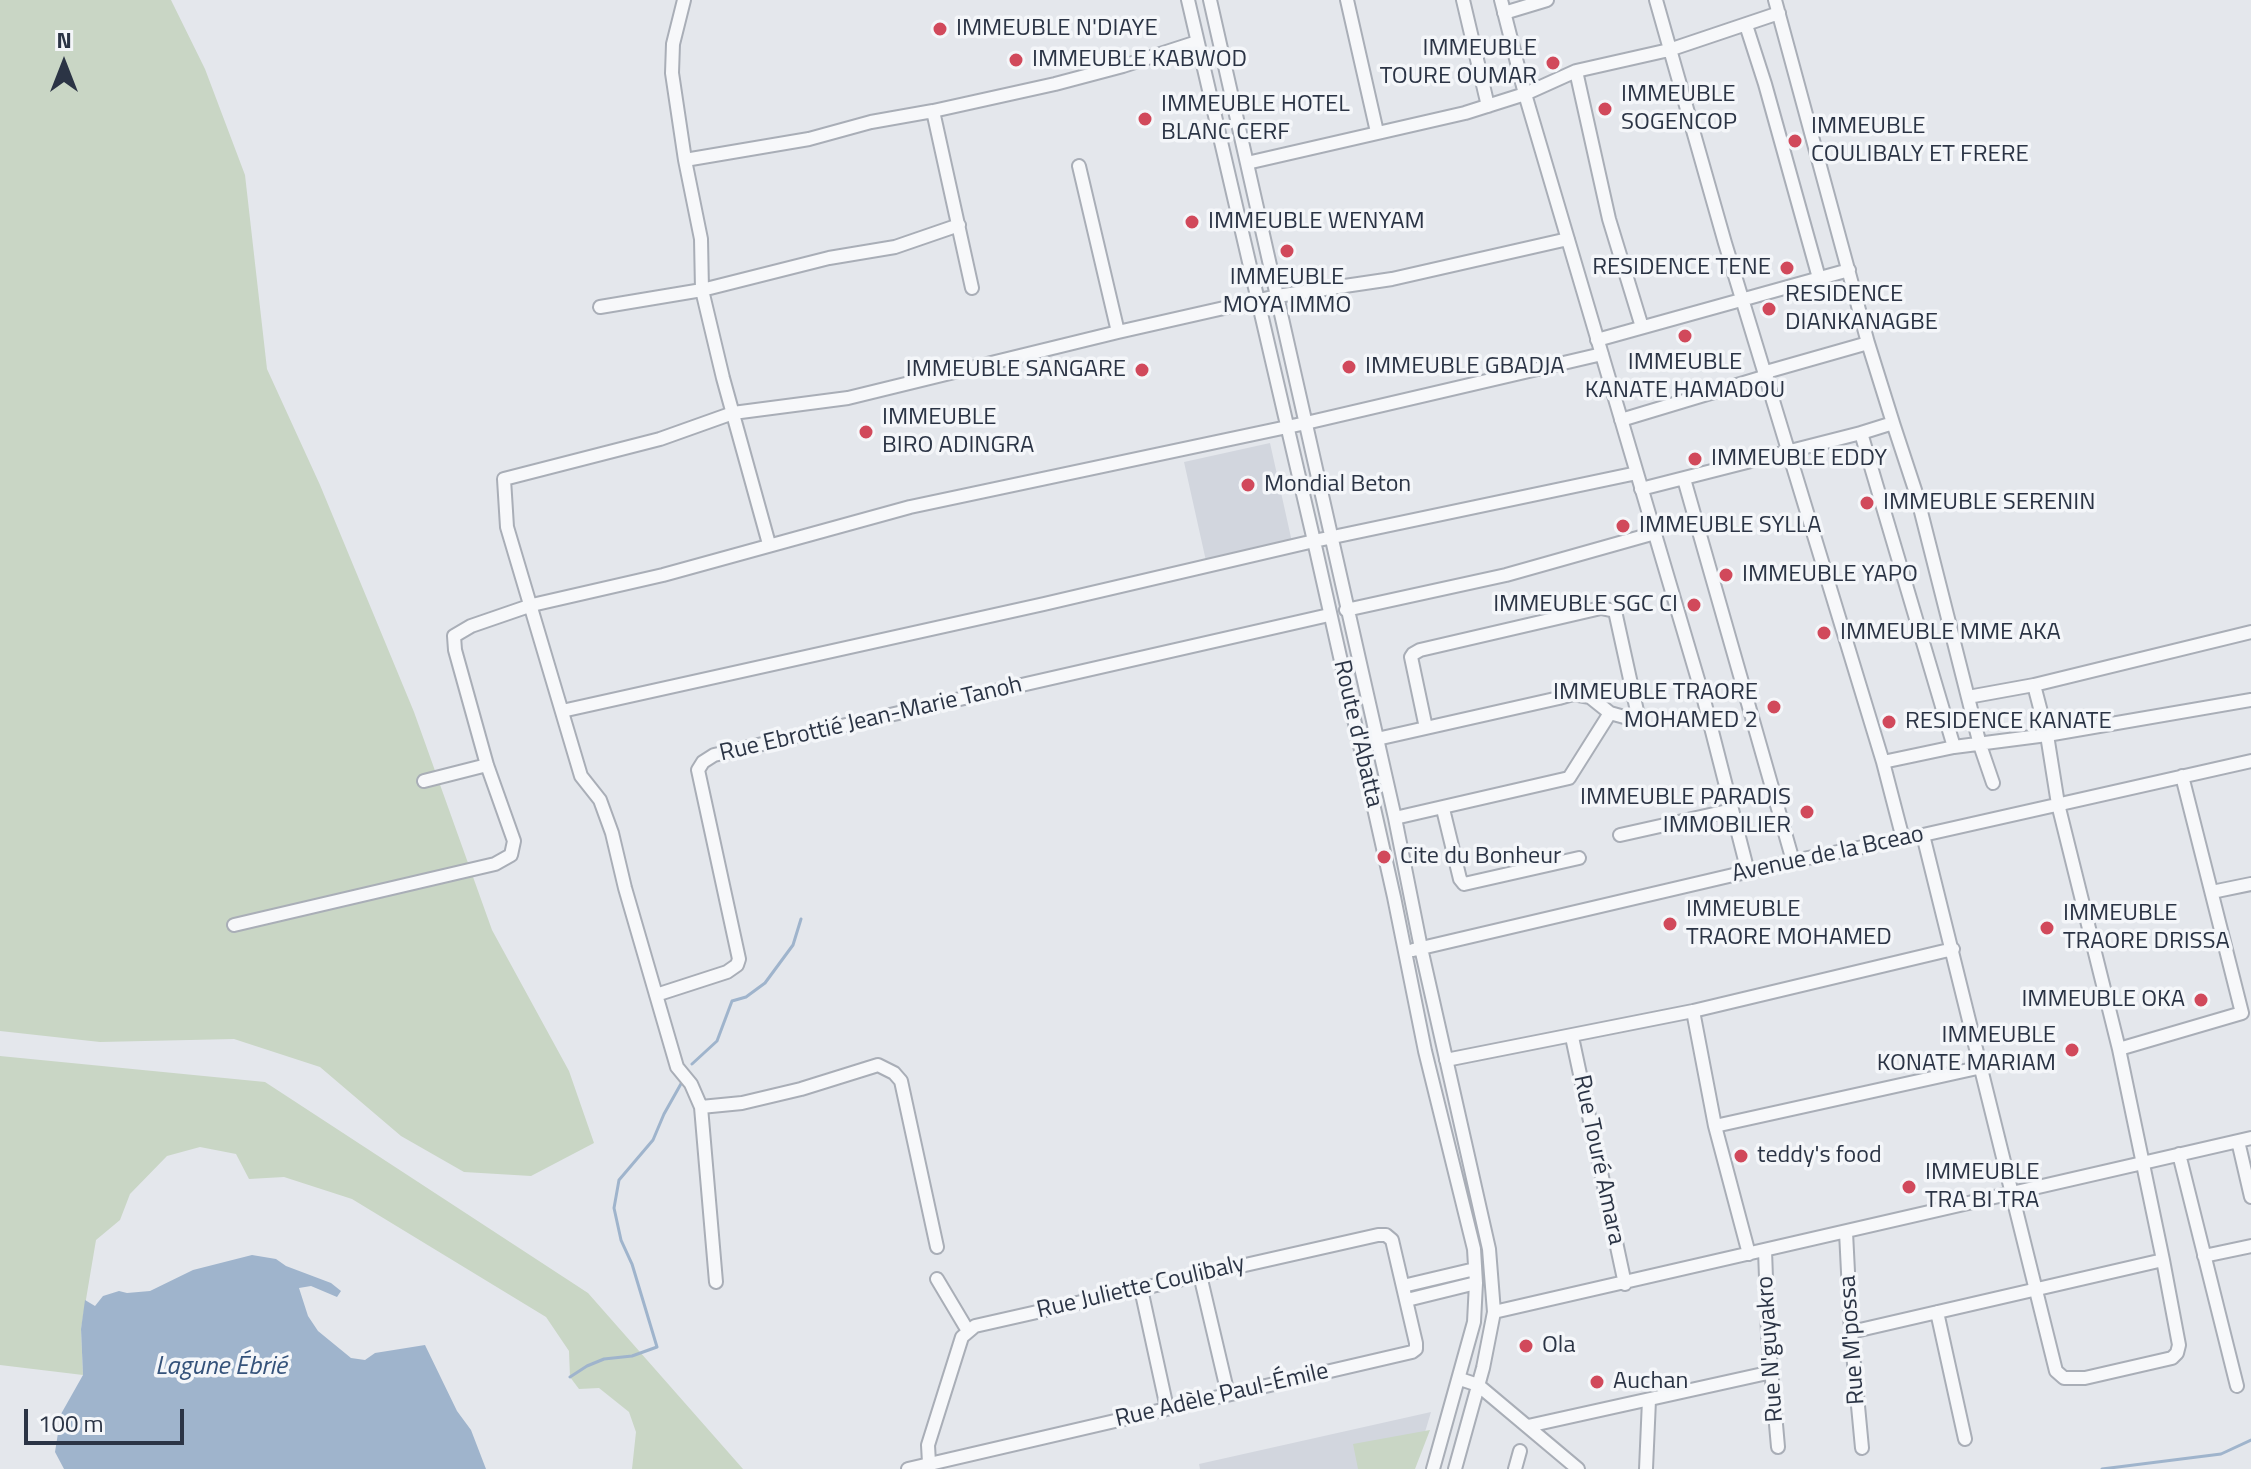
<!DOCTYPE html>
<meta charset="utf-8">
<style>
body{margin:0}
#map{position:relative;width:2251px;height:1469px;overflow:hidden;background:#e4e7ec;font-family:"Titillium Web",sans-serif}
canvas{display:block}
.north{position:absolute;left:24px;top:24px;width:80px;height:80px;-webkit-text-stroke:6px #f4f6f9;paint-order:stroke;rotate:0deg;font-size:22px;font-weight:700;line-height:32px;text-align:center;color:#2b3445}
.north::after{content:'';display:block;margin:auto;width:28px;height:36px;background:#2b3445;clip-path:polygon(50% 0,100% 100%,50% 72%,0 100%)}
.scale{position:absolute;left:24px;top:1409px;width:160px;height:36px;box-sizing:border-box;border:4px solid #2b3445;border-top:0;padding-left:10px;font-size:24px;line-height:28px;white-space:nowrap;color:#2b3445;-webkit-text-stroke:6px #f4f6f9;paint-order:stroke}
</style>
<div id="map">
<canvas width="2251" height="1469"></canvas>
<div class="north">N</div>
<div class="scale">100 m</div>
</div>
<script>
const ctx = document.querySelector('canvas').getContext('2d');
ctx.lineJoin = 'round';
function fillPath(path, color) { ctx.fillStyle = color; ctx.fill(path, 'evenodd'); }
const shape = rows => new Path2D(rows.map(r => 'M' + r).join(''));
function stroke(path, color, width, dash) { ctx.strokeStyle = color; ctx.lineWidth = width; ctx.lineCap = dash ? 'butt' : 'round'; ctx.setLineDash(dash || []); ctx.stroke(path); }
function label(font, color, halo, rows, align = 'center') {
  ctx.font = font + ' "Titillium Web",sans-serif'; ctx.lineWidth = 7; ctx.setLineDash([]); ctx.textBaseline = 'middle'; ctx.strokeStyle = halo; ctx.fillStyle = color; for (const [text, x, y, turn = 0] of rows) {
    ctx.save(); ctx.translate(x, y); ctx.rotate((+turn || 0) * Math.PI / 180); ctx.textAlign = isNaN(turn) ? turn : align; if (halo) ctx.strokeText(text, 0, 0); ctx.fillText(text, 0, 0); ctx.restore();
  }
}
const built = shape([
 [1270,443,1292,542,1206,561,1184,462],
 [1431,1412,1414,1469,1200,1469,1199,1464]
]);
const green = shape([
 [0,0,171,0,205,69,245,175,267,369,320,485,414,712,492,930,569,1071,594,1143,531,1176,464,1172,401,1136,320,1067,234,1039,100,1042,0,1031],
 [0,1056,265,1082,588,1293,743,1469,632,1469,636,1432,629,1412,599,1388,579,1389,570,1377,569,1351,546,1317,352,1199,284,1177,249,1179,236,1154,200,1147,167,1156,130,1194,120,1220,96,1240,81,1329,83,1375,0,1365],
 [1430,1430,1415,1469,1358,1469,1353,1444]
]);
const water = shape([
 [252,1255,276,1259,286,1266,331,1283,341,1291,337,1297,311,1286,299,1288,308,1316,318,1331,351,1358,365,1360,375,1353,425,1345,457,1411,471,1430,486,1469,64,1469,55,1452,61,1414,83,1375,81,1329,85,1300,95,1306,103,1296,119,1291,127,1293,150,1291,193,1270]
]);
const stream = shape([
 [692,1064,717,1041,732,1001,746,997,765,983,793,945,801,919],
 [570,1377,587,1366,604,1359,632,1356,657,1347,632,1264,621,1240,614,1208,619,1180,653,1140,664,1114,682,1082],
 [2102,1469,2221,1454,2251,1440]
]);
const minor = shape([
 [684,0,673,44,672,73,685,160,701,239,702,290,723,378,769,544],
 [1188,0,1314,541,1394,897,1425,1051,1474,1249,1476,1283,1474,1322,1433,1469],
 [1210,0,1395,818,1421,948,1489,1249,1494,1312,1483,1368,1455,1469],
 [1347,0,1377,132],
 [1463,0,1488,106],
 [1501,0,1525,94,1704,700,1748,872],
 [1656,0,1725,243,1883,762,1903,839],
 [1775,0,1868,343,1893,423,1861,433],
 [1504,13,1547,0],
 [1746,25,1765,84,1819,278],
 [1576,71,1609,219,1642,327],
 [933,111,972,288],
 [685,160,809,139,871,122,933,111,1055,84,1123,66,1197,42],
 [1247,163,1465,113,1525,94,1576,71,1669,50,1779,13],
 [1079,166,1118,332],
 [600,307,702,290,829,258,895,247,959,225],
 [1597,340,1849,270],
 [1766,372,1868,343],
 [1621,420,1767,376],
 [1893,423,1917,496,1980,745,1993,783],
 [1684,479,1793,861],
 [1641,489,1861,433,1954,747],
 [1346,610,1506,575,1655,533],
 [1968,697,2034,685],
 [562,711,1044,604,1314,541,1637,473],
 [1377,739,1559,698,1573,694,1590,697,1610,713,1635,720,1637,711,1615,611,1601,608,1420,650,1413,654,1411,657,1426,728],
 [1883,762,1954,747,2047,735,2251,700],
 [424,781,487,765],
 [1443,809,1460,879,1464,884,1579,858],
 [1395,818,1569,778,1610,713],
 [1620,835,1732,810],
 [1923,835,2056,1371,2064,1378,2085,1378,2172,1358,2177,1353,2179,1345,2163,1260,2119,1049,2058,804,2047,735,2034,685,2251,632],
 [2212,892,2251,884],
 [234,925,495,864,511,855,514,841,487,765,455,650,454,636,471,626,532,605,663,575,910,507,1306,423,1602,354],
 [1413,950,1793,861,1923,835,2251,761],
 [656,995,727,972,737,965,739,959,698,770,703,762,714,755,1329,615],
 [1693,1011,1715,1126,1749,1254],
 [1572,1037,1625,1284],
 [2119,1049,2242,1013,2182,776],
 [1446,1060,1693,1011,1953,949],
 [701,1107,716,1282],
 [1715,1126,1982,1067],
 [2238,1141,2251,1197],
 [2179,1154,2237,1386],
 [1846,1232,1851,1332,1862,1448],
 [937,1247,901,1081,894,1073,878,1065,801,1089,742,1103,701,1107,691,1084,677,1067,625,888,612,833,600,800,581,776,507,527,504,479,660,439,733,413,848,398,1118,332,1277,296,1392,279,1568,239],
 [1765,1250,1768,1334,1778,1447],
 [2204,1256,2251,1246],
 [1200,1275,1228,1394],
 [937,1279,968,1331],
 [1403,1286,1475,1269],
 [1141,1289,1167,1408],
 [1407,1300,1476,1283],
 [1494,1312,2251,1138],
 [1937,1312,1965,1439],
 [1851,1332,2163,1260],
 [1460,1379,1478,1385,1578,1469],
 [1528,1426,1772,1372],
 [908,1469,1412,1352,1416,1349,1416,1343,1392,1240,1386,1235,1378,1235,975,1326,962,1337,928,1445,929,1463],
 [1515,1469,1520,1451],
 [1646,1469,1649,1400]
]);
const markers = [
 [940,29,8,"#d1495b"],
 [1016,60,8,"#d1495b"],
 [1553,63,8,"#d1495b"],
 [1605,109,8,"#d1495b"],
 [1145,119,8,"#d1495b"],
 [1795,141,8,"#d1495b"],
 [1192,222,8,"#d1495b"],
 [1287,251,8,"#d1495b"],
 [1787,268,8,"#d1495b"],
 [1769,309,8,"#d1495b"],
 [1685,336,8,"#d1495b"],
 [1349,367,8,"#d1495b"],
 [1142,370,8,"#d1495b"],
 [866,432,8,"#d1495b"],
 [1695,459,8,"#d1495b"],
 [1248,485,8,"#d1495b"],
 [1867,503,8,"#d1495b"],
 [1623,526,8,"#d1495b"],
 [1726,575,8,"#d1495b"],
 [1694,605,8,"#d1495b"],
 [1824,633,8,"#d1495b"],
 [1774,707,8,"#d1495b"],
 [1889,722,8,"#d1495b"],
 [1807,812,8,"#d1495b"],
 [1384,857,8,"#d1495b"],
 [1670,924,8,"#d1495b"],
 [2047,928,8,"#d1495b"],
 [2201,1000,8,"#d1495b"],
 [2072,1050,8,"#d1495b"],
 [1741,1156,8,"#d1495b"],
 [1909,1187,8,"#d1495b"],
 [1526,1346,8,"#d1495b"],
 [1597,1382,8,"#d1495b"]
];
const poiNames = [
 ["IMMEUBLE N'DIAYE",956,29],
 ["IMMEUBLE",1537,49,"right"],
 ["TOURE OUMAR",1537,77,"right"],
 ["IMMEUBLE KABWOD",1032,60],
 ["IMMEUBLE",1621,95],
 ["SOGENCOP",1621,123],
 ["IMMEUBLE HOTEL",1161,105],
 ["BLANC CERF",1161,133],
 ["IMMEUBLE",1811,127],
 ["COULIBALY ET FRERE",1811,155],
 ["IMMEUBLE WENYAM",1208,222],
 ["RESIDENCE TENE",1771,268,"right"],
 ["IMMEUBLE",1287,278,"center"],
 ["MOYA IMMO",1287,306,"center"],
 ["RESIDENCE",1785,295],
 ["DIANKANAGBE",1785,323],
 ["IMMEUBLE",1685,363,"center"],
 ["KANATE HAMADOU",1685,391,"center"],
 ["IMMEUBLE GBADJA",1365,367],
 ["IMMEUBLE SANGARE",1126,370,"right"],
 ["IMMEUBLE",882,418],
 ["BIRO ADINGRA",882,446],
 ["IMMEUBLE EDDY",1711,459],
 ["Mondial Beton",1264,485],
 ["IMMEUBLE SERENIN",1883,503],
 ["IMMEUBLE SYLLA",1639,526],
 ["IMMEUBLE YAPO",1742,575],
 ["IMMEUBLE SGC CI",1678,605,"right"],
 ["IMMEUBLE MME AKA",1840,633],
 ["IMMEUBLE TRAORE",1758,693,"right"],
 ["MOHAMED 2",1758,721,"right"],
 ["RESIDENCE KANATE",1905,722],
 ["IMMEUBLE PARADIS",1791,798,"right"],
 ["IMMOBILIER",1791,826,"right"],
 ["Cite du Bonheur",1400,857],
 ["IMMEUBLE",1686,910],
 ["TRAORE MOHAMED",1686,938],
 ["IMMEUBLE",2063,914],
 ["TRAORE DRISSA",2063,942],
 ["IMMEUBLE OKA",2185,1000,"right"],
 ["IMMEUBLE",2056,1036,"right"],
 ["KONATE MARIAM",2056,1064,"right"],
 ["teddy's food",1757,1156],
 ["IMMEUBLE",1925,1173],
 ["TRA BI TRA",1925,1201],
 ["Ola",1542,1346],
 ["Auchan",1613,1382]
];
const streetNames = [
 ["Rue Ebrottié Jean-Marie Tanoh",871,720,-13],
 ["Route d'Abatta",1357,734,77],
 ["Avenue de la Bceao",1828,855,-12],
 ["Rue Touré Amara",1598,1160,78],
 ["Rue Juliette Coulibaly",1141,1288,-13],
 ["Rue M'possa",1853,1340,-94],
 ["Rue N'guyakro",1771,1349,-94],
 ["Rue Adèle Paul-Émile",1222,1396,-13]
];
const waterNames = [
 ["Lagune Ébrié",221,1368]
];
fillPath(built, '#d2d6de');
fillPath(green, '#c9d6c5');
fillPath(water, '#9fb4cc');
stroke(stream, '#9fb4cc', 3);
stroke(minor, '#a9aeb7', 16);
stroke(minor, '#f7f8fa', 12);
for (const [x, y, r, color] of markers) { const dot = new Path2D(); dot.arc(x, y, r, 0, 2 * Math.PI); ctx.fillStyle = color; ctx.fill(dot); stroke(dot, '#f4f6f9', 3); }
label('24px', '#2b3445', '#f4f6f9', poiNames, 'left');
label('24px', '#2b3445', '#f4f6f9', streetNames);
label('italic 26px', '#34527a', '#f4f6f9', waterNames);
</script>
